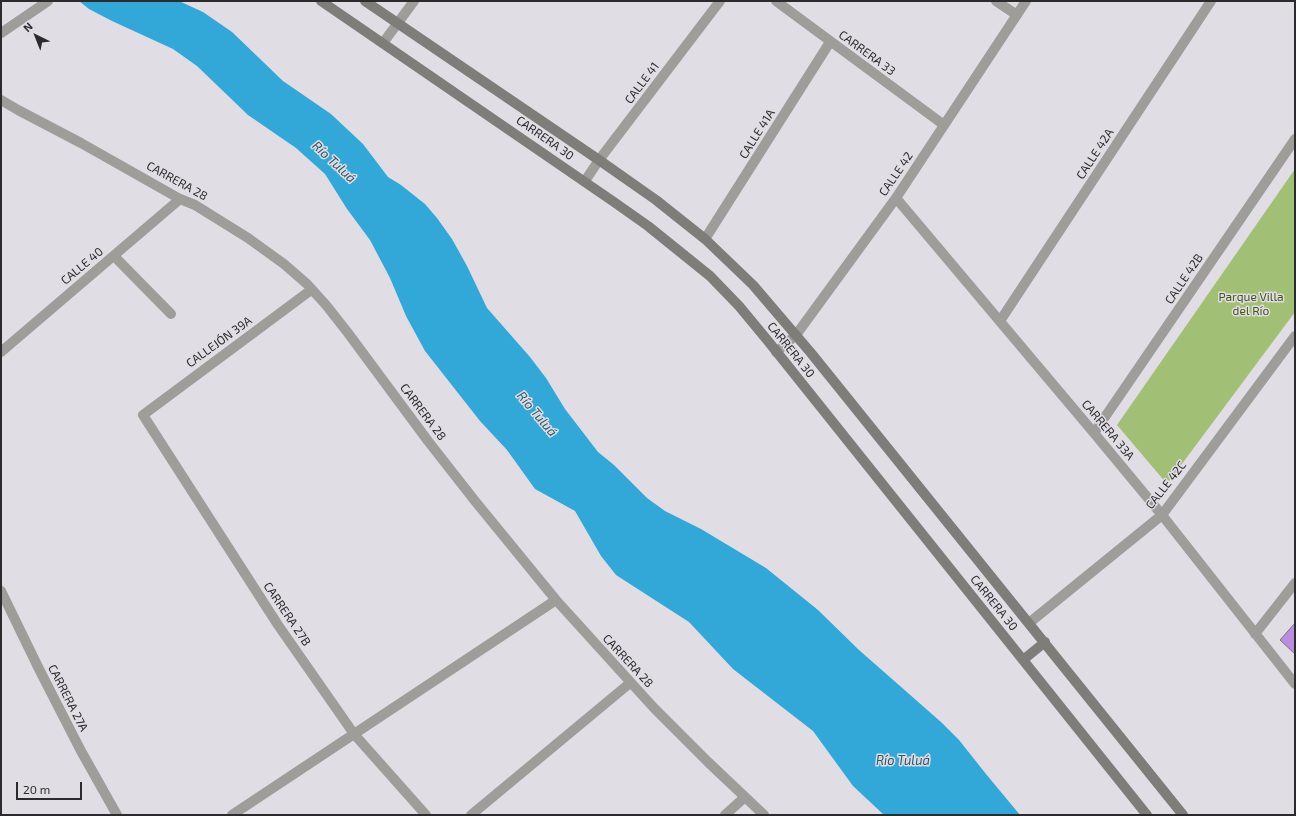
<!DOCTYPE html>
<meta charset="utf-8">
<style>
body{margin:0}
#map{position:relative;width:1296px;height:816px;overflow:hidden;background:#e1dde4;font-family:"Exo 2",sans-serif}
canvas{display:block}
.frame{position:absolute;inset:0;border:2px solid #2b2a2c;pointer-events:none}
.north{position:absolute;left:16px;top:16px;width:40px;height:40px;-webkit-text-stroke:3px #e1dde4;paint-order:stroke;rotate:317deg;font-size:11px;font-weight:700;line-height:16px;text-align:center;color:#2b2a2c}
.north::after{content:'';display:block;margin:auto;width:14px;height:18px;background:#2b2a2c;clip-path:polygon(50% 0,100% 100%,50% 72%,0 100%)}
.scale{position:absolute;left:16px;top:782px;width:66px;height:18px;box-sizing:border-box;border:2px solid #2b2a2c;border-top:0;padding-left:5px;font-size:12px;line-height:14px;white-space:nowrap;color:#2b2a2c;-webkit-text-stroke:3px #e1dde4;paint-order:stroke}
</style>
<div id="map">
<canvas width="1296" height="816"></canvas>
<div class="frame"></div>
<div class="north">N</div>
<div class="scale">20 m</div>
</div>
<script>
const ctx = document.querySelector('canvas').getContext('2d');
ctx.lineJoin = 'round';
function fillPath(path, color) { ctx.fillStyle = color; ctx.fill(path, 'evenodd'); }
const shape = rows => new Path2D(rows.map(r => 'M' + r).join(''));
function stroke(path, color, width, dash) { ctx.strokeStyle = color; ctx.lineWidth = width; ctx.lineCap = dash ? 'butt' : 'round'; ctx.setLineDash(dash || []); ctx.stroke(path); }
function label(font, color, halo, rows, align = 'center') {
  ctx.font = font + ' "Exo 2",sans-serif'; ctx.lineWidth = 3; ctx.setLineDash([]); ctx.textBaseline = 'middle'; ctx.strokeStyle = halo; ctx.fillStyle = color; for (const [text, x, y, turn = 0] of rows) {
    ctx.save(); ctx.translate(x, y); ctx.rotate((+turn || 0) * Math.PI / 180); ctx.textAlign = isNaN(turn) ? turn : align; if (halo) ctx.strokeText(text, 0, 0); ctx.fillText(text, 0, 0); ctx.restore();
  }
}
const green = shape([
 [1295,169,1295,312,1167,484,1117,425]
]);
const water = shape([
 [79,1,179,1,203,12,232,32,283,81,331,114,363,144,388,177,401,185,425,204,437,218,452,239,467,266,487,308,530,357,546,378,565,409,598,452,614,465,647,498,665,511,701,529,766,568,818,610,859,650,941,722,959,740,986,774,1020,815,884,815,853,786,813,731,733,669,689,622,616,575,601,556,575,511,535,489,507,450,480,421,425,351,406,316,390,278,370,240,347,209,325,174,296,148,248,115,197,66,173,49,112,21,89,9]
]);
const building = shape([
 [1295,623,1295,654,1280,640,1295,623]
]);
const street = shape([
 [776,1,944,125],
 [996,1,1017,15],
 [1,33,48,1],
 [383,43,414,1],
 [1,100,18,110,81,143,180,199,195,205,248,238,284,264,307,284,326,305,348,333,428,441,475,501,556,600,654,708,708,762,764,815],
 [585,181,599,160,720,1],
 [896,198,1094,433,1162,515,1295,684],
 [705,239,830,42],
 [114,256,171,314],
 [311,290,143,415,278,625,354,734,426,815],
 [1000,321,1211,1],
 [1,352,180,199],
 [776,352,796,335,896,198,1026,1],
 [1094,433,1295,139],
 [1,591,39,669,81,751,117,815],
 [1029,623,1162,515,1295,336],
 [1255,634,1295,583],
 [232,815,556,600],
 [471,815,630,683],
 [725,815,745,797]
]);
const secondary = shape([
 [321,1,614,202,648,226,710,276,739,306,768,341,1147,815],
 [365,1,599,160,656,200,705,239,753,285,811,353,1183,815],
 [1023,660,1045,642]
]);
const streetNames = [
 ["CARRERA 33",867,53,36],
 ["CALLE 41",642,83,-53],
 ["CALLE 41A",757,134,-58],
 ["CARRERA 30",545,138,35],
 ["CALLE 42A",1095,154,-57],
 ["CALLE 42",896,174,-56],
 ["CARRERA 28",177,181,29],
 ["CALLE 40",82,266,-40],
 ["CALLE 42B",1184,279,-56],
 ["CALLEJÓN 39A",219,342,-36],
 ["CARRERA 30",791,350,51],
 ["CARRERA 28",423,412,53],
 ["CARRERA 33A",1108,430,50],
 ["CALLE 42C",1166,485,-52],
 ["CARRERA 30",994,603,51],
 ["CARRERA 27B",287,614,56],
 ["CARRERA 28",628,661,47],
 ["CARRERA 27A",68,698,63]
];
const parkNames = [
 ["Parque Villa",1251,297],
 ["del Río",1251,311]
];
const waterNames = [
 ["Río Tuluá",334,162,43],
 ["Río Tuluá",537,414,50],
 ["Río Tuluá",903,761]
];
fillPath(green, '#a2bf76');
fillPath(water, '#32a8d9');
fillPath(building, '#bb8dde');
stroke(building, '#78757b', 1);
stroke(street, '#9e9d9a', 10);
stroke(secondary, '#7f7d79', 10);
label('12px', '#2b2a2c', '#e1dde4', streetNames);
label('12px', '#415616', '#e1dde4', parkNames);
label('italic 13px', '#27556b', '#e1dde4', waterNames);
</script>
